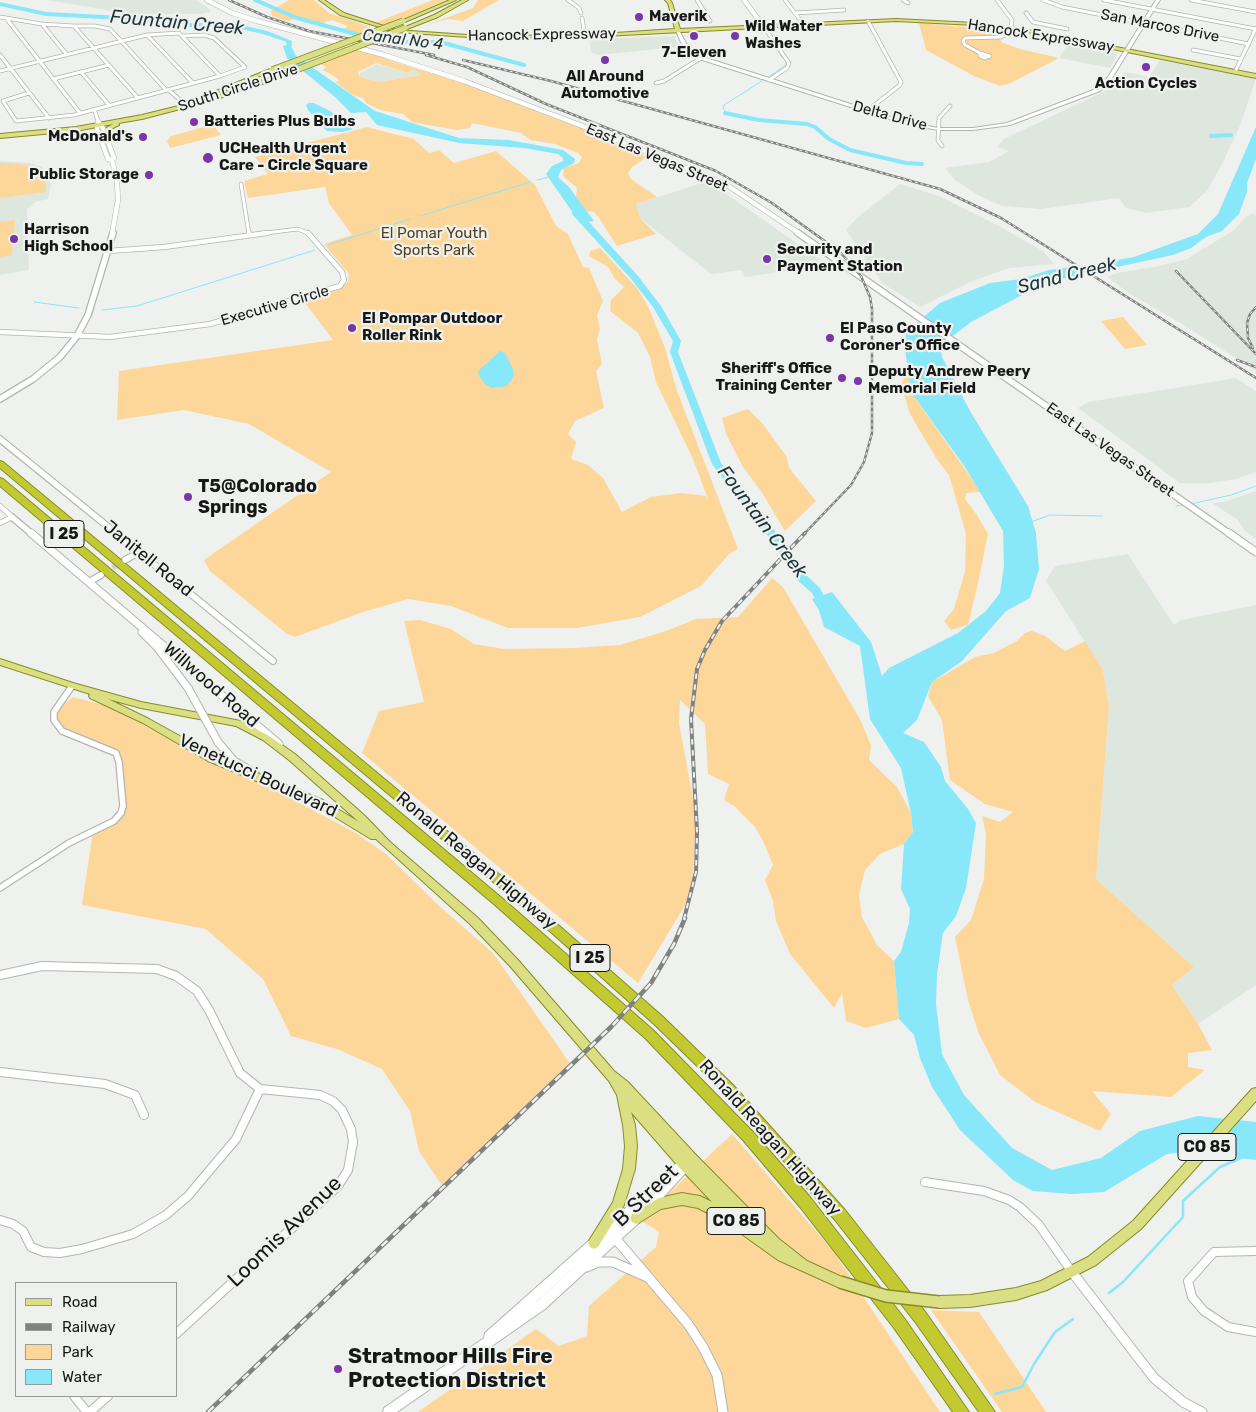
<!DOCTYPE html>
<style>
body{margin:0}
#map{position:relative;width:1256px;height:1412px;overflow:hidden;background:#eef1ee;font-family:Rubik,sans-serif}
canvas{display:block}
.legend{position:absolute;left:15px;top:1282px;width:162px;height:115px;box-sizing:border-box;background:#eef1ee;border:1px solid #989a98;margin:0;padding:6px 9px;list-style:none;font-size:15px;color:#171817}
.legend li{display:flex;align-items:center;gap:10px;height:25px}
.legend b{width:25px;border:1px solid #989a98}
</style>
<div id="map">
<canvas width="1256" height="1412"></canvas>
<ul class="legend">
<li><b style="height:6px;background:#dbdf83"></b>Road</li>
<li><b style="height:6px;background:#808280"></b>Railway</li>
<li><b style="height:14px;background:#fdd79a"></b>Park</li>
<li><b style="height:14px;background:#88e7f8"></b>Water</li>
</ul>
</div>
<script>
const ctx = document.querySelector('canvas').getContext('2d');
ctx.lineJoin = 'round';
function fillPath(path, color) { ctx.fillStyle = color; ctx.fill(path, 'evenodd'); }
const shape = rows => new Path2D(rows.map(r => 'M' + r).join(''));
function stroke(path, color, width, dash) { ctx.strokeStyle = color; ctx.lineWidth = width; ctx.lineCap = dash ? 'butt' : 'round'; ctx.setLineDash(dash || []); ctx.stroke(path); }
function label(font, color, halo, rows, align = 'center') {
  ctx.font = font + ' Rubik,sans-serif'; ctx.lineWidth = 4.5; ctx.setLineDash([]); ctx.textBaseline = 'middle'; ctx.strokeStyle = halo; ctx.fillStyle = color; for (const [text, x, y, turn = 0] of rows) {
    ctx.save(); ctx.translate(x, y); ctx.rotate((+turn || 0) * Math.PI / 180); ctx.textAlign = isNaN(turn) ? turn : align; if (halo) ctx.strokeText(text, 0, 0); ctx.fillText(text, 0, 0); ctx.restore();
  }
}
const built = shape([
 [46,0,195,0,207,7,211,12,202,14,130,14],
 [674,36,679,47,598,55,591,52,589,39],
 [1069,43,1118,53,1110,68,1059,58],
 [1160,60,1256,79,1239,128,1222,164,1207,191,1189,207,1146,213,1126,208,1119,198,1041,209,1002,206,978,195,955,180,945,168,989,162,1009,151,997,147,1004,139,1107,90,1117,82,1124,72,1149,77],
 [377,64,408,73,412,70,417,71,422,75,380,82,360,77,360,73],
 [0,161,30,163,40,166,46,170,51,184,48,199,35,202,27,209,29,270,0,275],
 [705,182,722,191,821,260,794,270,745,277,742,270,711,274,640,218,636,204],
 [900,184,939,196,1001,227,1043,251,1054,264,1009,268,970,282,920,307,882,283,846,230,857,218],
 [1253,213,1256,216,1256,371,1179,322,1127,292,1107,277,1117,273,1159,266,1187,259,1234,230,1246,217],
 [1236,378,1256,391,1256,472,1236,479,1210,483,1180,483,1078,408,1088,402],
 [1256,491,1256,539,1245,531,1238,520,1212,503,1224,502],
 [1128,554,1174,625,1181,620,1256,605,1256,985,1198,1024,1172,985,1194,967,1096,879,1109,707,1103,670,1046,581,1055,566]
]);
const green = shape([
 [289,0,314,0,329,13,377,29,361,34,343,30,348,26,332,20,322,23,303,18,286,21,272,16,271,11],
 [433,0,446,0,386,26,375,23],
 [478,0,499,0,463,21,448,19,424,26,473,8],
 [919,23,1005,30,1004,34,997,36,1003,43,1020,49,1059,58,1009,84,1000,86,974,76,926,50],
 [353,47,384,55,387,59,410,67,438,75,443,74,606,136,614,142,647,157,632,167,628,173,631,179,657,197,636,204,640,218,656,234,617,246,599,218,594,212,586,211,576,197,577,188,563,176,564,168,579,163,582,157,578,153,555,144,531,140,521,133,472,123,470,128,456,130,412,122,403,114,380,110,366,103,363,98,353,95,335,82,339,81,337,78,323,70,326,67,317,62],
 [376,63,408,73,412,70,417,71,421,75,380,82,360,77,358,72],
 [211,125,213,125,221,135,170,148,167,141,171,136],
 [367,127,414,139,429,153,439,150,454,163,496,151,535,185,556,226,568,234,583,267,589,268,603,301,597,315,600,329,597,339,602,364,596,371,604,408,575,421,568,434,576,442,571,459,588,465,603,478,622,512,651,497,682,493,706,496,709,502,693,459,656,382,650,357,638,333,610,311,611,300,624,287,615,279,608,267,589,256,590,251,600,248,637,288,648,306,665,348,677,391,738,549,729,554,701,586,640,617,577,628,508,628,451,606,408,599,363,612,295,637,287,634,210,571,204,560,331,472,249,424,184,410,117,420,119,371,333,340,303,300,338,290,348,282,349,274,324,244,352,235,329,203,325,187,248,198,244,181,268,174,255,157],
 [0,163,20,164,38,168,42,171,46,181,46,192,0,198],
 [15,220,12,255,0,257,0,222],
 [1123,317,1147,345,1125,349,1101,321],
 [908,368,911,392,981,492,966,493,965,499,977,515,988,534,978,583,968,625,951,630,944,621,954,609,965,572,966,534,949,475,936,458,910,414,901,385],
 [748,409,763,424,787,457,789,468,816,501,785,531,761,491,743,467,726,434,722,418],
 [772,578,783,587,861,721,871,746,869,760,897,787,911,813,913,832,904,844,880,854,865,870,859,895,862,917,877,945,894,961,899,1019,866,1028,846,1021,842,993,834,1008,790,954,776,921,773,901,765,880,773,865,764,843,755,827,734,806,724,800,729,784,708,774,705,724,680,700,679,723,696,814,692,894,638,983,362,753,379,711,424,702,404,621,420,620,451,629,474,644,504,649,575,648,620,645,666,631,696,619,738,617],
 [1032,631,1045,636,1065,651,1085,641,1103,670,1109,707,1096,879,1194,967,1172,985,1198,1024,1212,1050,1188,1053,1188,1067,1205,1070,1171,1097,1092,1091,1111,1114,1100,1131,1035,1102,1000,1075,979,1034,968,1000,955,937,971,920,984,879,986,834,982,816,1000,822,1013,812,985,804,950,780,942,720,928,696,932,682,975,657,994,653,1017,641,1025,633],
 [73,697,123,710,356,833,386,854,437,904,493,953,571,1065,443,1187,419,1151,410,1111,382,1069,337,1049,291,1036,263,979,206,929,82,905,93,831,114,821,123,806,119,762,110,750,56,725,54,712],
 [732,1134,833,1251,940,1412,418,1412,536,1329,559,1346,587,1336,589,1306,656,1247,659,1232,640,1220],
 [931,1310,979,1312,1046,1412,1002,1412]
]);
const water = shape([
 [293,45,291,46,296,56,375,111,459,138,509,140,563,150,575,159,574,163,561,170,558,177,569,187,594,221,580,223,546,174,552,166,563,161,563,158,558,154,524,148,459,143,377,125,366,112,351,113,335,97,287,58,283,46],
 [309,103,314,103,324,108,353,123,354,126,351,130,342,132,327,131,308,110,306,105],
 [1256,127,1256,159,1247,183,1247,192,1239,214,1222,231,1206,237,1191,248,1173,255,1033,285,1024,294,971,322,941,345,942,357,970,411,1028,506,1036,533,1039,569,1030,598,1006,611,962,661,932,682,917,720,903,733,924,742,941,767,945,781,968,809,976,823,966,888,956,916,943,933,937,974,936,1004,942,1054,964,1095,1012,1148,1052,1170,1101,1158,1140,1131,1198,1116,1256,1122,1256,1160,1185,1152,1167,1154,1104,1192,1072,1194,1033,1191,1013,1180,960,1130,932,1087,920,1058,914,1035,899,1019,894,961,901,952,909,923,910,909,901,889,904,844,913,832,911,813,901,768,870,719,860,646,824,627,819,610,812,599,832,592,871,642,882,676,889,668,958,633,986,611,1000,593,1004,566,1003,531,965,467,911,392,905,349,906,332,940,303,990,283,1021,279,1049,270,1095,264,1134,257,1198,234,1218,214],
 [500,351,505,353,513,369,514,376,507,386,491,388,484,383,477,372]
]);
const streamFar1 = shape([
 [771,42,779,52],
 [770,76,786,65,786,61,780,55],
 [727,114,723,108,724,105,762,81],
 [537,180,549,177],
 [420,216,530,182],
 [328,245,410,219],
 [34,302,79,308],
 [102,310,137,306,315,250],
 [1191,504,1231,495,1256,486],
 [1176,506,1184,505],
 [1031,522,1050,515,1102,516]
]);
const stream = shape([
 [1109,1293,1123,1282,1183,1217,1183,1201,1220,1167,1243,1157],
 [995,1394,1022,1387,1034,1364,1055,1332,1073,1319]
]);
const canal = shape([
 [255,0,297,18,377,40,388,42,440,42,524,65],
 [725,113,759,120,807,124,815,127,829,139,850,150,906,163,922,164],
 [1211,136,1231,135]
]);
const river = shape([
 [0,2,46,12,180,19,191,23,232,23,267,31,292,41,291,49,297,59,292,60,285,49,287,43,284,41,263,34,232,27,190,27,179,23,46,16,0,6,0,2],
 [572,210,578,210,638,276,661,306,681,341,678,352,721,463,782,540,804,573,820,588,831,610,830,613,822,613,812,593,796,579,774,544,712,464,670,352,673,341,653,307,632,280,572,214,572,210]
]);
const minorTunnel = shape([
 [105,572,123,562]
]);
const minorFar3 = shape([
 [568,0,579,8,581,13],
 [697,0,710,21],
 [785,0,804,25],
 [903,0,908,3],
 [1043,0,1062,7,1249,44],
 [1104,0,1256,29],
 [1191,0,1256,12],
 [795,13,844,10],
 [1026,13,1033,22,1067,29],
 [0,17,42,24,74,26,138,98],
 [6,18,80,113],
 [582,18,585,36],
 [42,24,67,55],
 [74,26,95,26,110,29,166,90],
 [764,27,789,63,787,68,769,80],
 [147,35,193,83],
 [1193,50,1241,59],
 [980,53,990,56,984,58,980,56,980,53],
 [980,53,965,45,963,41,965,38,1001,37,1007,34,1011,28,1012,20,997,0],
 [0,55,49,118],
 [0,71,147,35,179,33,220,76],
 [81,72,109,105],
 [1235,72,1256,28],
 [53,79,109,65],
 [656,83,664,81,701,58],
 [169,90,182,102],
 [29,93,3,101,16,121,74,115,220,76,245,67,214,38,204,35,182,36],
 [94,109,98,121],
 [867,111,900,85,901,82,868,21],
 [942,146,938,140,939,118,950,106],
 [241,184,249,234],
 [258,234,298,229,310,234]
]);
const minorFar2 = shape([
 [249,233,249,235],
 [108,251,164,247,267,233],
 [0,332,110,337,210,324,340,286,344,280,342,272,308,233],
 [0,506,12,517,0,523]
]);
const minorFar1 = shape([
 [125,560,139,552,273,661],
 [89,582,101,575],
 [0,888,69,843,114,821,121,813,123,806,119,762,116,753,62,731,54,720,54,712,72,686]
]);
const minor = shape([
 [0,975,42,966,157,969,176,976,197,991,209,1010,240,1073,260,1089],
 [0,1072,105,1084,135,1095,144,1115],
 [925,1182,984,1191,1009,1200,1020,1207,1039,1225,1072,1272],
 [0,1220,13,1224,23,1231,31,1247,44,1252,60,1253,82,1249,133,1234,166,1215,188,1196,236,1139,260,1089],
 [1256,1251,1214,1252,1188,1281,1192,1297,1204,1311,1228,1327,1256,1332],
 [176,1334,338,1186,348,1170,353,1142,351,1129,342,1110,333,1101,320,1095,260,1089],
 [74,1396,87,1412],
 [90,1412,108,1396]
]);
const tertiaryFar3 = shape([
 [207,0,232,13,257,21,384,55,464,81,585,127,724,183,800,234],
 [744,0,764,27],
 [98,121,97,129,108,159,112,160],
 [98,121,103,128,114,158,112,160,117,182,118,200,112,234]
]);
const tertiaryFar2 = shape([
 [798,233,1230,534],
 [0,399,33,379,60,357,77,336,88,315,113,233],
 [0,439,117,534],
 [12,517,32,534]
]);
const tertiaryFar1 = shape([
 [31,533,279,744],
 [116,533,139,552],
 [1229,533,1256,552],
 [142,632,157,647,188,688],
 [218,742,234,761,253,772]
]);
const tertiary = shape([
 [615,1238,688,1324,703,1347,717,1375,723,1412],
 [587,1267,598,1262,613,1262,647,1277],
 [1072,1272,1154,1378,1183,1402,1202,1412]
]);
const secondary = shape([
 [1156,0,1160,0,1112,78,1100,91,1010,125,973,130,938,130,901,123,699,59,684,49,676,31,679,30,688,47,703,57,904,121,938,128,973,128,1007,123,1096,89,1108,77,1156,0],
 [685,1156,691,1161,693,1164,691,1167,650,1212,646,1213,642,1212,642,1207,636,1212,638,1211,642,1212,643,1216,642,1220,545,1309,397,1412,383,1412,384,1408,484,1338,485,1333,682,1158,685,1156],
 [591,1252,537,1301,534,1304,591,1252]
]);
const primary = shape([
 [319,0,324,0,344,13,396,30,482,36,585,35,675,29,668,3,665,0,670,0,672,3,680,29,896,19,975,23,1028,30,1256,74,1256,78,1028,32,975,25,896,21,585,37,482,38,396,32,340,15,319,0],
 [450,0,456,0,405,22,401,21,450,0],
 [462,0,468,0,438,17,407,29,403,28,434,15,462,0],
 [270,69,275,70,221,92,216,91,270,69],
 [278,75,281,77,280,78,211,101,142,119,119,123,119,125,111,129,107,136,105,137,102,135,106,128,113,124,76,131,0,138,0,134,76,127,142,115,207,99,278,75],
 [0,659,73,683,141,702,241,721,269,736,295,754,365,816,390,842,478,918,518,960,614,1071,628,1082,695,1154,779,1239,807,1261,844,1278,846,1282,844,1286,840,1288,778,1260,743,1235,730,1222,727,1223,723,1221,698,1208,682,1205,661,1209,640,1222,636,1224,632,1222,630,1218,632,1214,659,1198,682,1193,700,1196,712,1202,678,1166,631,1112,635,1125,637,1146,635,1169,624,1205,598,1247,594,1249,590,1247,588,1243,590,1239,613,1202,623,1169,625,1146,623,1125,617,1095,609,1081,510,966,470,924,376,839,371,839,317,806,208,761,143,723,90,698,89,696,90,694,0,665,0,659],
 [108,699,141,708,236,726,263,740,289,760,359,822,323,800,214,755,149,719,108,699],
 [1256,1088,1256,1101,1141,1229,1096,1265,1047,1290,1016,1300,970,1307,939,1308,935,1306,933,1302,935,1298,939,1296,970,1295,1016,1288,1041,1281,1088,1257,1133,1221,1252,1089,1256,1088]
]);
const motorway = shape([
 [0,461,3,462,524,895,662,1016,733,1085,845,1210,926,1313,995,1412,979,1412,916,1323,835,1220,725,1093,654,1024,516,901,0,468,0,461],
 [0,478,3,479,503,899,653,1030,753,1132,810,1197,904,1318,969,1412,953,1412,894,1328,800,1207,743,1140,645,1038,495,905,0,486,0,478]
]);
const railFar2 = shape([
 [229,0,267,17,309,31,434,55],
 [426,55,467,67,546,104,716,171,772,203,840,252,861,276,870,297,872,309,872,433,864,462,851,485,804,534],
 [463,60,551,81,940,189,1001,218,1256,378],
 [1176,271,1256,354],
 [1253,348,1248,338,1247,323,1250,314,1256,307],
 [1237,360,1256,367]
]);
const railFar1 = shape([
 [684,919,696,872,697,832,691,719,697,669,705,650,722,621,805,533]
]);
const rail = shape([
 [208,1412,611,1027,651,983,674,944,685,918]
]);
const tertiaryBridge = shape([
 [188,688,218,742]
]);
const primaryBridgeFar1 = shape([
 [272,70,403,21],
 [278,77,405,28]
]);
const primaryBridge = shape([
 [840,1282,886,1296,939,1302]
]);
const markers = [
 [639,17,5,"#7a35a8"],
 [694,36,5,"#7a35a8"],
 [735,36,5,"#7a35a8"],
 [605,60,5,"#7a35a8"],
 [1146,67,5,"#7a35a8"],
 [194,122,5,"#7a35a8"],
 [143,137,5,"#7a35a8"],
 [208,158,6,"#7a35a8"],
 [149,175,5,"#7a35a8"],
 [14,239,5,"#7a35a8"],
 [767,259,5,"#7a35a8"],
 [352,328,5,"#7a35a8"],
 [830,338,5,"#7a35a8"],
 [842,378,5,"#7a35a8"],
 [858,381,5,"#7a35a8"],
 [188,497,5,"#7a35a8"],
 [338,1369,5,"#7a35a8"]
];
const farPoinames = [
 ["Maverik",649,17],
 ["Wild Water",745,27],
 ["Washes",745,44],
 ["7-Eleven",694,53,"center"],
 ["All Around",605,77,"center"],
 ["Automotive",605,94,"center"],
 ["Action Cycles",1146,84,"center"],
 ["Batteries Plus Bulbs",204,122],
 ["McDonald's",133,137,"right"],
 ["UCHealth Urgent",219,149],
 ["Care - Circle Square",219,166],
 ["Public Storage",139,175,"right"],
 ["Harrison",24,230],
 ["High School",24,247],
 ["Security and",777,250],
 ["Payment Station",777,267],
 ["El Pompar Outdoor",362,319],
 ["Roller Rink",362,336],
 ["El Paso County",840,329],
 ["Coroner's Office",840,346],
 ["Sheriff's Office",832,369,"right"],
 ["Training Center",832,386,"right"],
 ["Deputy Andrew Peery",868,372],
 ["Memorial Field",868,389]
];
const farStreetnames = [
 ["San Marcos Drive",1160,26,11],
 ["Hancock Expressway",542,35,-1],
 ["Hancock Expressway",1041,36,9],
 ["South Circle Drive",238,88,-18],
 ["Delta Drive",890,116,15],
 ["East Las Vegas Street",657,158,23],
 ["Executive Circle",275,306,-16],
 ["East Las Vegas Street",1110,450,35]
];
const farParknames = [
 ["El Pomar Youth",434,234],
 ["Sports Park",434,251]
];
const farWaternames = [
 ["Canal No 4",403,40,7]
];
const shields = [
 [64,534,40],
 [590,958,40],
 [1207,1147,58],
 [736,1221,58]
];
const shieldNames = [
 ["I 25",64,534],
 ["I 25",590,958],
 ["CO 85",1207,1147],
 ["CO 85",736,1221]
];
const poiNames = [
 ["T5@Colorado",198,487],
 ["Springs",198,508]
];
const streetNames = [
 ["Janitell Road",148,559,39],
 ["Willwood Road",211,685,41],
 ["Venetucci Boulevard",258,776,25],
 ["Ronald Reagan Highway",476,861,40],
 ["Ronald Reagan Highway",770,1138,48]
];
const waterNames = [
 ["Fountain Creek",177,23,5],
 ["Sand Creek",1067,276,-14],
 ["Fountain Creek",762,522,53]
];
const nearStreetnames = [
 ["B Street",646,1196,-43],
 ["Loomis Avenue",285,1232,-44]
];
const nearPoinames = [
 ["Stratmoor Hills Fire",348,1357],
 ["Protection District",348,1381]
];
fillPath(built, '#dee7de');
fillPath(green, '#fdd79a');
fillPath(water, '#88e7f8');
stroke(streamFar1, '#88e7f8', 1);
stroke(stream, '#88e7f8', 2.5);
stroke(canal, '#88e7f8', 4);
fillPath(river, '#88e7f8');
stroke(minorTunnel, '#ced0ce', 5.5, [5.5, 3]);
stroke(minorFar3, '#b2b5b2', 4.5);
stroke(minorFar2, '#b2b5b2', 6);
stroke(minorFar1, '#b2b5b2', 8);
stroke(minor, '#b2b5b2', 10);
stroke(tertiaryFar3, '#b2b5b2', 5.5);
stroke(tertiaryFar2, '#b2b5b2', 8);
stroke(tertiaryFar1, '#b2b5b2', 9);
stroke(tertiary, '#b2b5b2', 11);
stroke(secondary, '#b2b5b2', 2);
stroke(primary, '#878c28', 2);
stroke(motorway, '#878c28', 2);
stroke(minorFar3, '#fff', 3);
stroke(minorFar2, '#fff', 4.5);
stroke(minorFar1, '#fff', 5.5);
stroke(minor, '#fff', 8);
stroke(tertiaryFar3, '#fff', 4.5);
stroke(tertiaryFar2, '#fff', 5.5);
stroke(tertiaryFar1, '#fff', 7);
stroke(tertiary, '#fff', 9);
fillPath(secondary, '#fff');
fillPath(primary, '#dbdf83');
fillPath(motorway, '#c3ca31');
stroke(railFar2, '#808280', 2.5);
stroke(railFar1, '#808280', 4);
stroke(rail, '#808280', 4.5);
stroke(railFar2, '#eef1ee', 1, [3]);
stroke(railFar1, '#eef1ee', 2, [5.5]);
stroke(rail, '#eef1ee', 2.5, [8]);
stroke(tertiaryBridge, '#b2b5b2', 9, []);
stroke(primaryBridgeFar1, '#878c28', 7, []);
stroke(primaryBridge, '#878c28', 14, []);
stroke(tertiaryBridge, '#fff', 7);
stroke(primaryBridgeFar1, '#dbdf83', 5.5);
stroke(primaryBridge, '#dbdf83', 11);
for (const [x, y, r, color] of markers) { const dot = new Path2D(); dot.arc(x, y, r, 0, 2 * Math.PI); ctx.fillStyle = color; ctx.fill(dot); stroke(dot, '#eef1ee', 2); }
label('bold 15px', '#171817', '#eef1ee', farPoinames, 'left');
label('15px', '#171817', '#eef1ee', farStreetnames);
label('15px', '#543f1c', '#eef1ee', farParknames);
label('italic 16px', '#1e3438', '#eef1ee', farWaternames);
for (const [x, y, w] of shields) { const box = new Path2D(); box.roundRect(x - w / 2, y - 13.5, w, 27, 4); ctx.fillStyle = '#eef1ee'; ctx.fill(box); stroke(box, '#171817', 1); }
label('bold 16px', '#171817', null, shieldNames);
label('bold 18px', '#171817', '#eef1ee', poiNames, 'left');
label('18px', '#171817', '#eef1ee', streetNames);
label('italic 19px', '#1e3438', '#eef1ee', waterNames);
label('21px', '#171817', '#eef1ee', nearStreetnames);
label('bold 21px', '#171817', '#eef1ee', nearPoinames, 'left');
</script>
